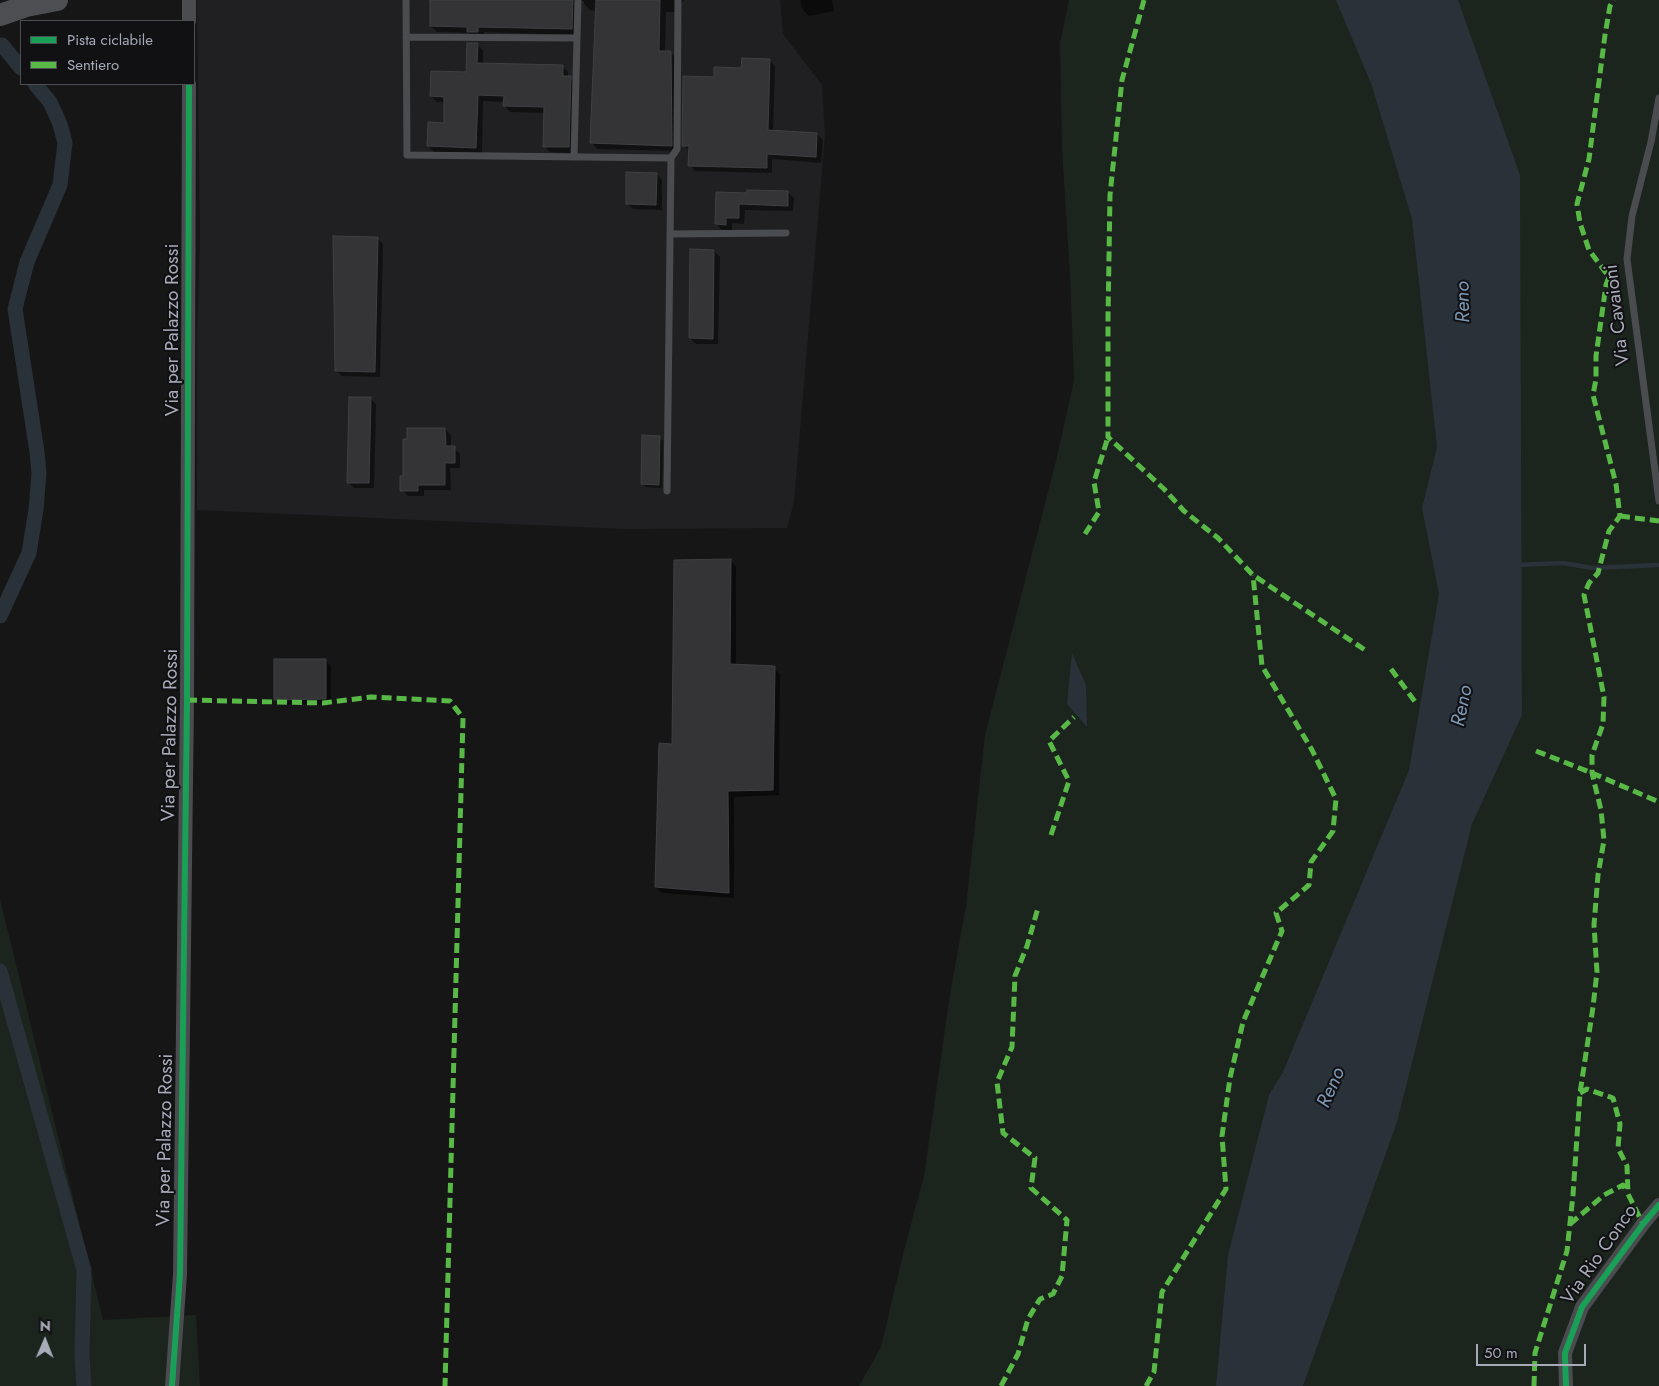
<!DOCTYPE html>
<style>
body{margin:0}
#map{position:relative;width:1659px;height:1386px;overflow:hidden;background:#161617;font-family:Jost,sans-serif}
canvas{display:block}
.legend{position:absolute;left:20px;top:20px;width:175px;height:65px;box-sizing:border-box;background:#111013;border:1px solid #4d4e55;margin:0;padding:6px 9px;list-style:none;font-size:15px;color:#a7abb8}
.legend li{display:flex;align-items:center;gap:10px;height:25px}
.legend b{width:25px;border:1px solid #4d4e55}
.north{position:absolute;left:20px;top:1316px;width:50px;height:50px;-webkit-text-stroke:4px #111013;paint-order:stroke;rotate:1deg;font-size:14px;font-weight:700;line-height:20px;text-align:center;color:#a7abb8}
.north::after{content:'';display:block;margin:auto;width:18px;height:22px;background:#a7abb8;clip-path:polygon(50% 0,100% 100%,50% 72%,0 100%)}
.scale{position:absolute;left:1476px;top:1344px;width:110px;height:22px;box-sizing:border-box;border:2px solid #a7abb8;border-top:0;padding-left:6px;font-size:15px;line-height:18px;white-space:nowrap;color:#a7abb8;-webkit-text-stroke:4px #111013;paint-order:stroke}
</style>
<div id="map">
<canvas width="1659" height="1386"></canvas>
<ul class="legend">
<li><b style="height:6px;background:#1a9f57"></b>Pista ciclabile</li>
<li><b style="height:6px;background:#58b947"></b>Sentiero</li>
</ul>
<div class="north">N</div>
<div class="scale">50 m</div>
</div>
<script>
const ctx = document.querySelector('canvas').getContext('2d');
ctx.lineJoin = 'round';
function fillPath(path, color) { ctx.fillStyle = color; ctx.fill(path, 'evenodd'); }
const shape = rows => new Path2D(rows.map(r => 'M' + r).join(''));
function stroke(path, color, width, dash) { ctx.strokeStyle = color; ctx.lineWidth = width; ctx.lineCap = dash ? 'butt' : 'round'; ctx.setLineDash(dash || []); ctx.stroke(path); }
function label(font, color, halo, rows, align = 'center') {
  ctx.font = font + ' Jost,sans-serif'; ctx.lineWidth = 4; ctx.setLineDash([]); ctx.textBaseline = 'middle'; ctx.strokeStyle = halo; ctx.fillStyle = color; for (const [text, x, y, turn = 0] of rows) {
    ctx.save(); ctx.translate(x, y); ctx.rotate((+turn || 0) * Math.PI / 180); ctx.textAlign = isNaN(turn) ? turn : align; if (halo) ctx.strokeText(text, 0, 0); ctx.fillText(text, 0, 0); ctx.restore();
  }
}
const built = shape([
 [197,0,780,0,783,34,822,85,825,135,794,502,787,528,624,529,197,510,197,334,200,241]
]);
const green = shape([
 [1069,0,1659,0,1659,1386,859,1386,881,1347,903,1254,924,1176,950,994,966,906,985,735,1056,461,1074,380,1070,275,1062,149,1060,43],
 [0,899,103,1320,196,1315,200,1386,0,1386]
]);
const water = shape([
 [1336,0,1458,0,1520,175,1522,715,1472,824,1397,1122,1303,1386,1216,1386,1228,1255,1269,1095,1283,1072,1409,770,1439,594,1422,508,1437,447,1412,219,1372,86],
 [1072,653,1086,685,1087,727,1067,704]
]);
const shadow = shape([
 [432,0,685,0,679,4,678,12,666,12,665,52,670,52,676,58,677,151,597,149,592,143,597,11,590,10,584,4,584,1,582,1,578,6,577,35,484,32,484,38,474,37,469,33,437,32,431,26],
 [800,0,832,0,834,11,809,16,803,10],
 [477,44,483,50,483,64,562,66,568,72,568,77,576,83,574,153,550,152,544,146,545,113,510,112,505,106,505,102,483,101,482,153,434,152,428,146,445,124,446,102,437,102,431,96,467,73],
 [769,60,775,66,773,131,817,134,823,140,821,163,772,159,772,173,695,171,690,165,690,152,684,145,715,78],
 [657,174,662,180,662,210,633,209,627,203],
 [788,192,794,198,793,211,745,210,744,224,732,223,732,230,722,230,716,224,748,194],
 [377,238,383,244,380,377,342,376,336,370],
 [714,251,720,257,718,344,696,344,690,338],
 [370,398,376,404,374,488,354,488,348,482],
 [445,429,451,435,451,448,454,448,460,454,460,468,450,468,451,490,424,490,424,496,408,496,402,490,404,477],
 [659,437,663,441,662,488,646,487,642,483],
 [730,560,736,566,736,666,774,668,780,674,779,795,734,797,734,898,662,893,656,887],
 [325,660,331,666,331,705,282,705,276,699]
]);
const stream = shape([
 [1516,565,1563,563,1592,568,1659,565]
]);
const canal = shape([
 [2,45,21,68],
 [0,616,29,553,36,510,39,473,37,452,15,309,27,262,60,185,65,143,60,124,50,102,35,84],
 [0,971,84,1270,82,1355,84,1386]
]);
const building = shape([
 [430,0,573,0,572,29,478,27,478,32,467,32,467,27,430,26,430,0],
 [596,0,660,0,659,51,671,51,672,146,590,143,596,0],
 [467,43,478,43,477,63,563,65,563,76,571,76,569,147,543,147,544,107,503,106,504,96,478,95,476,148,427,146,428,122,444,123,444,97,430,96,431,71,466,72,467,43],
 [742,58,770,59,768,130,817,133,816,157,767,154,767,168,688,166,689,146,682,146,683,76,714,77,714,67,741,68,742,58],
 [626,172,657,173,656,205,626,204,626,172],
 [747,190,788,191,788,206,739,204,739,218,726,218,726,225,715,224,716,192,747,193,747,190],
 [333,236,378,237,375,372,335,371,333,236],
 [690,249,714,250,713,339,689,338,690,249],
 [349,397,371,397,369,483,347,483,349,397],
 [407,428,445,428,446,446,455,446,455,463,445,463,445,485,418,485,418,491,400,491,400,476,403,476,403,439,407,439,407,428],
 [642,435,660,436,659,485,641,484,642,435],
 [731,559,730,664,775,666,773,790,728,791,729,893,655,887,659,743,672,744,674,560,731,559],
 [274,659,326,659,326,699,274,700,274,659]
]);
const service = shape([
 [406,0,407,155,671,158,667,491],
 [406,37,577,38,574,157],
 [577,38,578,0],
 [1659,98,1651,142,1632,216,1627,259,1659,501],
 [671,158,677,149,678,0],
 [670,234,786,233]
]);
const minor = shape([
 [189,21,189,0],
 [172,1386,180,1274,187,700,189,84],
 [1566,1386,1565,1353,1582,1307,1643,1224,1659,1205]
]);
const trunk = shape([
 [0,15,26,6,57,0]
]);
const quiet = shape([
 [1144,0,1122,80,1110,195,1108,318,1108,437,1164,489,1184,511,1218,538,1253,575,1365,650],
 [1620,516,1659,521],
 [1085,534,1099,512,1094,482,1108,437],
 [1391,669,1416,703],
 [187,700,323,703,371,697,450,701,463,718,445,1386],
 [1536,751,1592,773,1659,802],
 [1051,835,1069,781,1049,741,1074,717],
 [1580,1093,1587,1089,1613,1098,1620,1124,1618,1148,1627,1166,1628,1194,1643,1224],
 [1570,1224,1604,1195,1623,1185,1627,1192],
 [1001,1386,1018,1354,1028,1319,1040,1299,1053,1294,1062,1276,1067,1220,1031,1188,1035,1158,1003,1133,997,1082,1012,1047,1015,976,1027,946,1038,908],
 [1146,1386,1154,1372,1162,1292,1226,1189,1222,1136,1230,1078,1243,1022,1282,931,1276,913,1309,885,1311,862,1333,831,1336,799,1312,750,1262,666,1253,575],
 [1534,1386,1535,1353,1567,1251,1573,1195,1580,1093,1593,1007,1597,972,1594,925,1598,875,1604,840,1601,810,1592,773,1592,755,1603,724,1604,697,1584,595,1589,583,1598,573,1609,531,1620,516,1616,484,1593,395,1596,379,1596,356,1606,285,1609,277,1589,250,1580,223,1577,204,1589,159,1605,35,1610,6,1614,0]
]);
const cycleway = shape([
 [172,1386,180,1274,187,700,189,84],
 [1566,1386,1565,1353,1582,1307,1643,1224,1659,1205]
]);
const streetNames = [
 ["Via Cavaioni",1618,315,-97],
 ["Via per Palazzo Rossi",173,330,-90],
 ["Via per Palazzo Rossi",171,735,-89],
 ["Via per Palazzo Rossi",166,1140,-89],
 ["Via Rio Conco",1600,1255,-55]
];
const waterNames = [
 ["Reno",1464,302,-91],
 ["Reno",1463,706,-79],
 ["Reno",1332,1088,-66]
];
fillPath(built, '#202023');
fillPath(green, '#1c241e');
fillPath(water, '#293139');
fillPath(shadow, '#0007');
stroke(stream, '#293139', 4.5);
stroke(canal, '#293139', 15);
fillPath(building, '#343436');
stroke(building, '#3f4043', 1);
stroke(service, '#4a4c50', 7);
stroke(minor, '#4a4c50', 14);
stroke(trunk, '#4d4e51', 22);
stroke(quiet, '#58b947', 5, [10, 5]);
stroke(cycleway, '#1a9f57', 6);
label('19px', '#a7abb8', '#111013', streetNames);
label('italic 20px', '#7c98b5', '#111013', waterNames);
</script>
